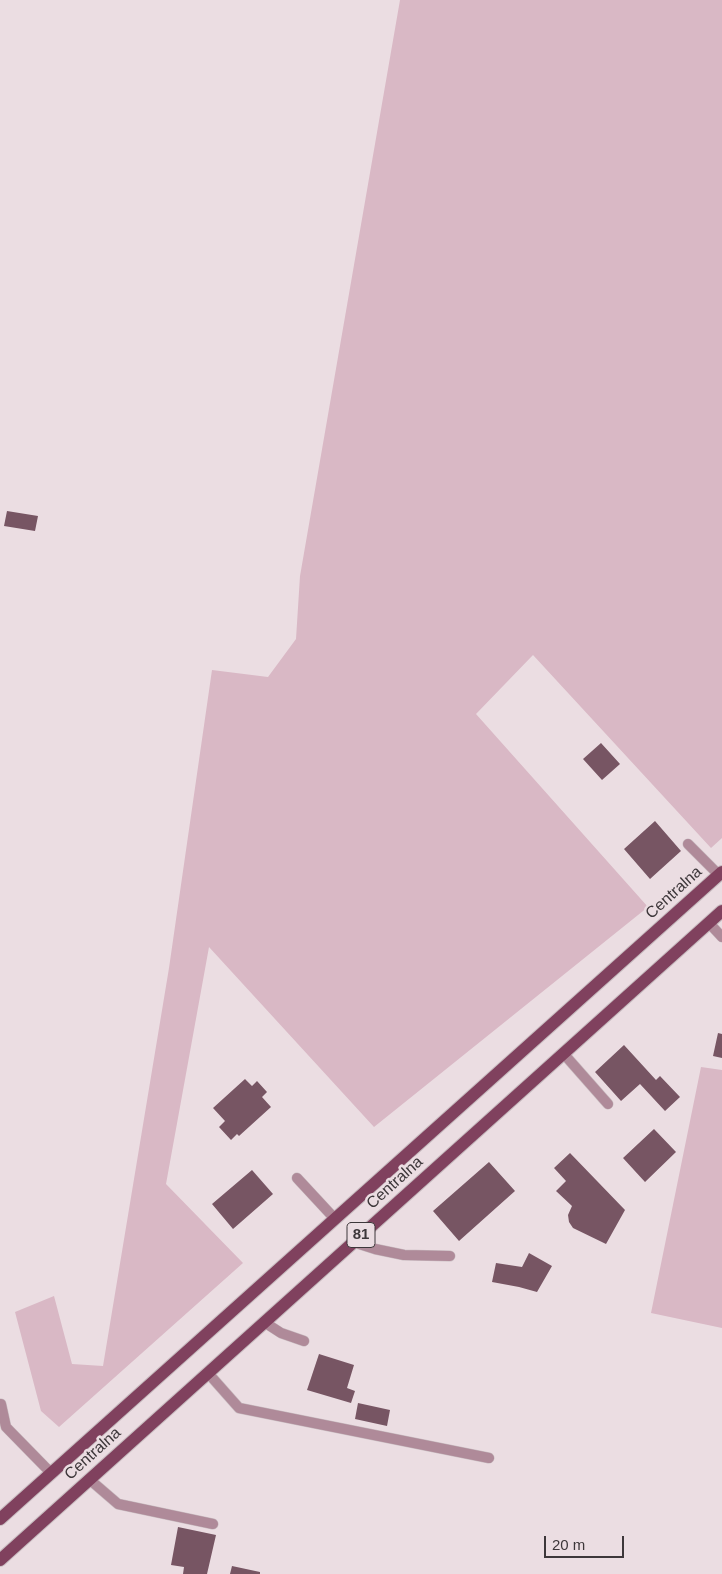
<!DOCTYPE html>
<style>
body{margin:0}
#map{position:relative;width:722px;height:1574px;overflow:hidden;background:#ebdde2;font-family:Helvetica,sans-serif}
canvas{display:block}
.scale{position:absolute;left:544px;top:1536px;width:80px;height:22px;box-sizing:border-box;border:2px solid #3d373a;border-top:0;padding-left:6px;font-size:15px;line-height:18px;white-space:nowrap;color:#3d373a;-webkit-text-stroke:4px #ebdde2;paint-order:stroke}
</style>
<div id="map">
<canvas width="722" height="1574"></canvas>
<div class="scale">20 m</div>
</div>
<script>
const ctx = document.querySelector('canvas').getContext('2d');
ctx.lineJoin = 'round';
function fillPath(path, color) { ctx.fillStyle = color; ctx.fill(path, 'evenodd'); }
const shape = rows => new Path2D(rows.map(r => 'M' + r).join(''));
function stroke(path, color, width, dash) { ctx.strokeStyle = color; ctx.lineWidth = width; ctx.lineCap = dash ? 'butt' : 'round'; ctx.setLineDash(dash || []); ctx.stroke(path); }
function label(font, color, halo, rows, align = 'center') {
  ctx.font = font + ' Helvetica,sans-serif'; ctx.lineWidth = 5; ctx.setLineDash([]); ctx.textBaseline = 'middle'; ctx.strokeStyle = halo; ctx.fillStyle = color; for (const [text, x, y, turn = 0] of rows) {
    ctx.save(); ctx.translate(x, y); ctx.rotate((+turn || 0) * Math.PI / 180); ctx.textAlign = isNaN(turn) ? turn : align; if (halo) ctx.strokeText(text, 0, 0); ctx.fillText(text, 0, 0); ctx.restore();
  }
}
const green = shape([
 [400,0,722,0,722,838,711,848,533,655,476,714,648,907,374,1127,209,947,166,1184,243,1263,59,1427,41,1411,15,1312,54,1296,72,1364,103,1366,169,968,212,670,268,677,296,639,300,576],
 [701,1067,722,1070,722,1328,651,1313]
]);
const building = shape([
 [7,511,38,516,35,531,4,526],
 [601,743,620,764,602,780,583,759],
 [655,821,681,851,650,879,624,849],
 [718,1033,722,1034,722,1058,713,1056],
 [624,1045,656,1080,660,1076,680,1097,665,1111,640,1084,621,1101,595,1072],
 [245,1079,252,1086,257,1081,267,1092,262,1097,271,1107,239,1136,237,1134,231,1140,219,1127,225,1121,213,1108],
 [654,1129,676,1152,645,1182,623,1158],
 [570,1153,625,1210,606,1244,573,1228,569,1222,568,1215,572,1206,556,1191,566,1181,554,1168],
 [489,1162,515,1191,459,1241,433,1211],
 [252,1170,273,1194,233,1229,212,1204],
 [529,1253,552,1266,537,1292,519,1287,492,1282,496,1263,522,1267],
 [319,1354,354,1365,347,1388,355,1391,351,1403,307,1390],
 [358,1403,390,1410,387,1426,355,1419],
 [178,1527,216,1535,207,1574,183,1574,184,1567,171,1565],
 [232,1566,260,1572,260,1574,230,1574]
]);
const lane = shape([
 [688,844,719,875],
 [709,923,722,937],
 [563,1053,608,1104],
 [297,1178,335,1219],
 [353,1242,375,1249,404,1255,450,1256],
 [264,1322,281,1333,304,1341],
 [208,1373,239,1408,489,1458],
 [1,1404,6,1427,51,1473],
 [89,1479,118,1504,213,1524]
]);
const primary = shape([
 [0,1519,722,872],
 [0,1560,722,911]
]);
const shields = [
 [361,1235,28]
];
const shieldNames = [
 ["81",361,1235]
];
const streetNames = [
 ["Centralna",674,893,-42],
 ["Centralna",395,1183,-42],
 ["Centralna",93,1454,-42]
];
fillPath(green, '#d9b8c5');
fillPath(building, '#775563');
stroke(lane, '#c8bcc0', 11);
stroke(primary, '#c8bcc0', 14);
stroke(lane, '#af8a99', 10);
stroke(primary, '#80415e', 12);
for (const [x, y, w] of shields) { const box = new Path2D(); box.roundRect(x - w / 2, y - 12.5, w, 25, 4); ctx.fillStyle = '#ebdde2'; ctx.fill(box); stroke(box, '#3d373a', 1); }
label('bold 15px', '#3d373a', null, shieldNames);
label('16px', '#3d373a', '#ebdde2', streetNames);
</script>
